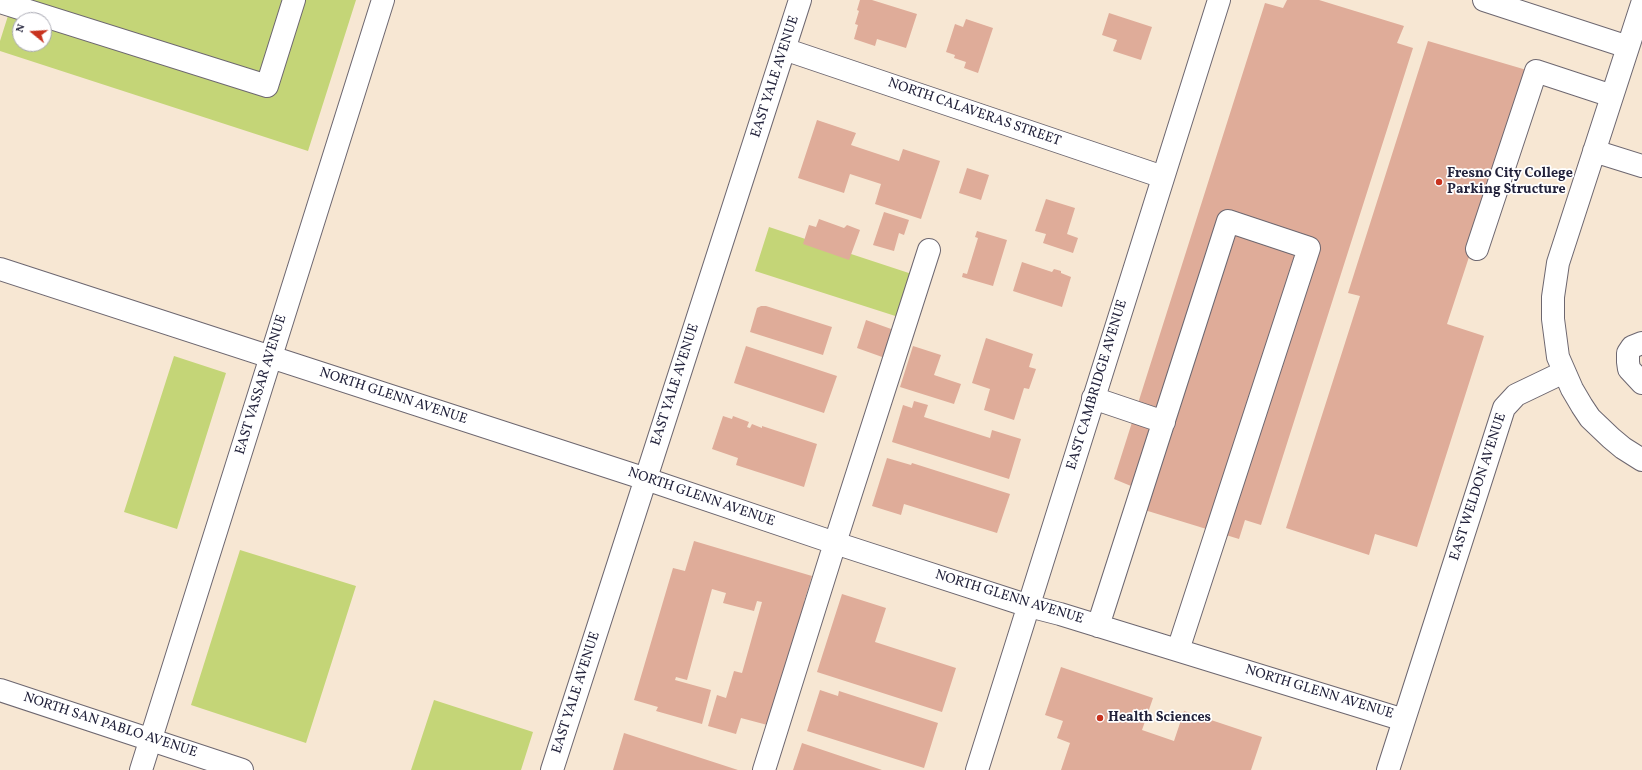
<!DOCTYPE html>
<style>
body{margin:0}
#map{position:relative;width:1642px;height:770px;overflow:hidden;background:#f7e7d3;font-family:Vollkorn,serif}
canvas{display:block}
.north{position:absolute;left:12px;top:12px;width:40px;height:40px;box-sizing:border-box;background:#fff;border:1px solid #a7a7b1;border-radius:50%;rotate:288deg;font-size:11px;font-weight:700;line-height:16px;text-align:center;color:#22223b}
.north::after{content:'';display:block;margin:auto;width:14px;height:18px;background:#c8321e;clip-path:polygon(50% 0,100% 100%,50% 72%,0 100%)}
</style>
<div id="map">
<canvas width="1642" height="770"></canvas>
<div class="north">N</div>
</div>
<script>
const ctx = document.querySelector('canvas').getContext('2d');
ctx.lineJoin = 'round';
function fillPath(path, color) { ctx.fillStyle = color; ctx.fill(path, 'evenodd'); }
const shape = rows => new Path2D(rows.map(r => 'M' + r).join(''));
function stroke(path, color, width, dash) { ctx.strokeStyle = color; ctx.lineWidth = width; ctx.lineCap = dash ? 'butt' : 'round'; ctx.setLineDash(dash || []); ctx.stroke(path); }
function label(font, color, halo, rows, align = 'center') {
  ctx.font = font + ' Vollkorn,serif'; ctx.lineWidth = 3.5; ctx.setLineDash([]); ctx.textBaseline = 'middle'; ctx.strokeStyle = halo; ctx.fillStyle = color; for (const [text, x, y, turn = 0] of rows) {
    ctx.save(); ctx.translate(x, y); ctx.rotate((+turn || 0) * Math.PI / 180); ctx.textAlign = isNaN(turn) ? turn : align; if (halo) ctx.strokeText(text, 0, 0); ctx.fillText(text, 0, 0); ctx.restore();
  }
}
const green = shape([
 [13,0,356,0,308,151,0,51,0,41],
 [20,20,44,20,44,44,20,44],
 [769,227,924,278,911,321,755,271],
 [174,356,226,373,177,529,124,512],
 [240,550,356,586,306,743,191,705],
 [434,700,533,732,521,770,411,770]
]);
const building = shape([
 [860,0,872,0,917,14,906,48,877,39,875,46,854,39,858,25,855,24,859,11,857,10],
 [1287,0,1319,0,1404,26,1397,43,1413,48,1261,525,1245,520,1239,539,1125,504,1131,486,1114,479,1265,3,1283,8],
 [1109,13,1152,27,1141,60,1113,51,1117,40,1102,35],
 [966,19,993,28,978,73,964,68,966,62,954,58,955,55,946,52,955,24,963,27],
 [1428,41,1530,71,1447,324,1484,336,1417,547,1375,534,1369,555,1286,528,1360,296,1348,293],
 [817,120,856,133,851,145,899,161,903,149,940,161,921,219,875,204,881,184,850,174,844,193,798,178],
 [967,168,989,175,981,200,959,193],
 [1046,199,1075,208,1067,234,1078,238,1073,253,1043,243,1046,234,1035,231],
 [884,212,909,220,904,235,899,233,894,251,873,245],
 [819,219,844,228,847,225,860,230,849,260,803,244,809,225,816,227],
 [977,231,1007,240,993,286,962,277,963,273,967,274,978,238,975,237],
 [1022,262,1052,272,1054,269,1061,271,1061,273,1071,277,1062,307,1013,291],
 [761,306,766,306,832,327,823,355,750,332,757,308],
 [866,320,894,330,885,358,857,348],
 [986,338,1033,354,1029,367,1036,369,1029,389,1024,388,1014,420,984,410,990,389,972,383],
 [746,346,837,376,824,413,734,383],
 [913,346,941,355,934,375,961,384,954,404,900,387],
 [914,401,928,405,924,417,990,438,992,430,1021,439,1009,479,892,442,903,405,912,408],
 [723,416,732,419,733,416,749,422,747,427,750,428,752,424,762,428,762,426,817,444,804,487,736,465,738,458,712,449],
 [887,458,911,465,912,463,1010,494,997,533,904,504,901,515,872,506],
 [694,541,812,576,804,602,811,604,775,727,741,718,736,734,708,726,717,695,726,698,734,671,742,673,762,602,757,601,754,611,723,603,726,593,712,589,687,680,676,677,675,680,711,690,702,724,656,711,658,707,634,700,673,568,685,571],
 [842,594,886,608,875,642,956,668,942,712,817,672],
 [1061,667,1153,698,1142,730,1174,741,1184,711,1262,737,1251,770,1061,770,1070,743,1057,738,1063,721,1045,715],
 [820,690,838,696,839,691,938,723,924,768,807,731],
 [624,733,738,770,613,770],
 [802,743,882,770,793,770]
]);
const minor = shape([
 [1484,0,1628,47],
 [0,2,267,86,294,0],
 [1642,4,1558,263,1553,297,1553,319,1558,357,1572,389,1582,406,1590,418,1611,438,1623,448,1642,460],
 [784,49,1163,177],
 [1594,151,1642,166],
 [1477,249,1536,71,1612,96],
 [0,269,646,479,835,543,1029,606,1060,614,1404,720],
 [1642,343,1632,347,1628,353,1628,362,1629,369,1642,383],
 [1093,398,1164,422],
 [1098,626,1228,221,1309,248,1178,650],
 [0,690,242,770],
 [141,770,383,0],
 [552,770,800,0],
 [764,770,835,543,929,250],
 [977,770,1219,0],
 [1388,770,1504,408,1516,395,1564,372]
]);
const markers = [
 [1439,182,4,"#c8321e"],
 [1100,718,4,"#c8321e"]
];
const streetNames = [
 ["EAST YALE AVENUE",776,77,-72],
 ["NORTH CALAVERAS STREET",974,113,19],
 ["EAST VASSAR AVENUE",262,385,-73],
 ["EAST YALE AVENUE",676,385,-72],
 ["EAST CAMBRIDGE AVENUE",1098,385,-73],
 ["NORTH GLENN AVENUE",393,397,18],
 ["EAST WELDON AVENUE",1479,487,-72],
 ["NORTH GLENN AVENUE",701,498,19],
 ["NORTH GLENN AVENUE",1009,598,17],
 ["EAST YALE AVENUE",577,693,-72],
 ["NORTH GLENN AVENUE",1319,693,17],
 ["NORTH SAN PABLO AVENUE",110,726,18]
];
const poiNames = [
 ["Fresno City College",1447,174],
 ["Parking Structure",1447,190],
 ["Health Sciences",1108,718]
];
fillPath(green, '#c4d577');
fillPath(building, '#dfac99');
stroke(minor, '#6d6770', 24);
stroke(minor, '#fff', 22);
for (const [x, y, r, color] of markers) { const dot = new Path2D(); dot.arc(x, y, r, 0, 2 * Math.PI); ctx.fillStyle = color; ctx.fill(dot); stroke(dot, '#fff', 1.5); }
label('14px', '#22223b', '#fff', streetNames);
label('bold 14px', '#22223b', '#fff', poiNames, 'left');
</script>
